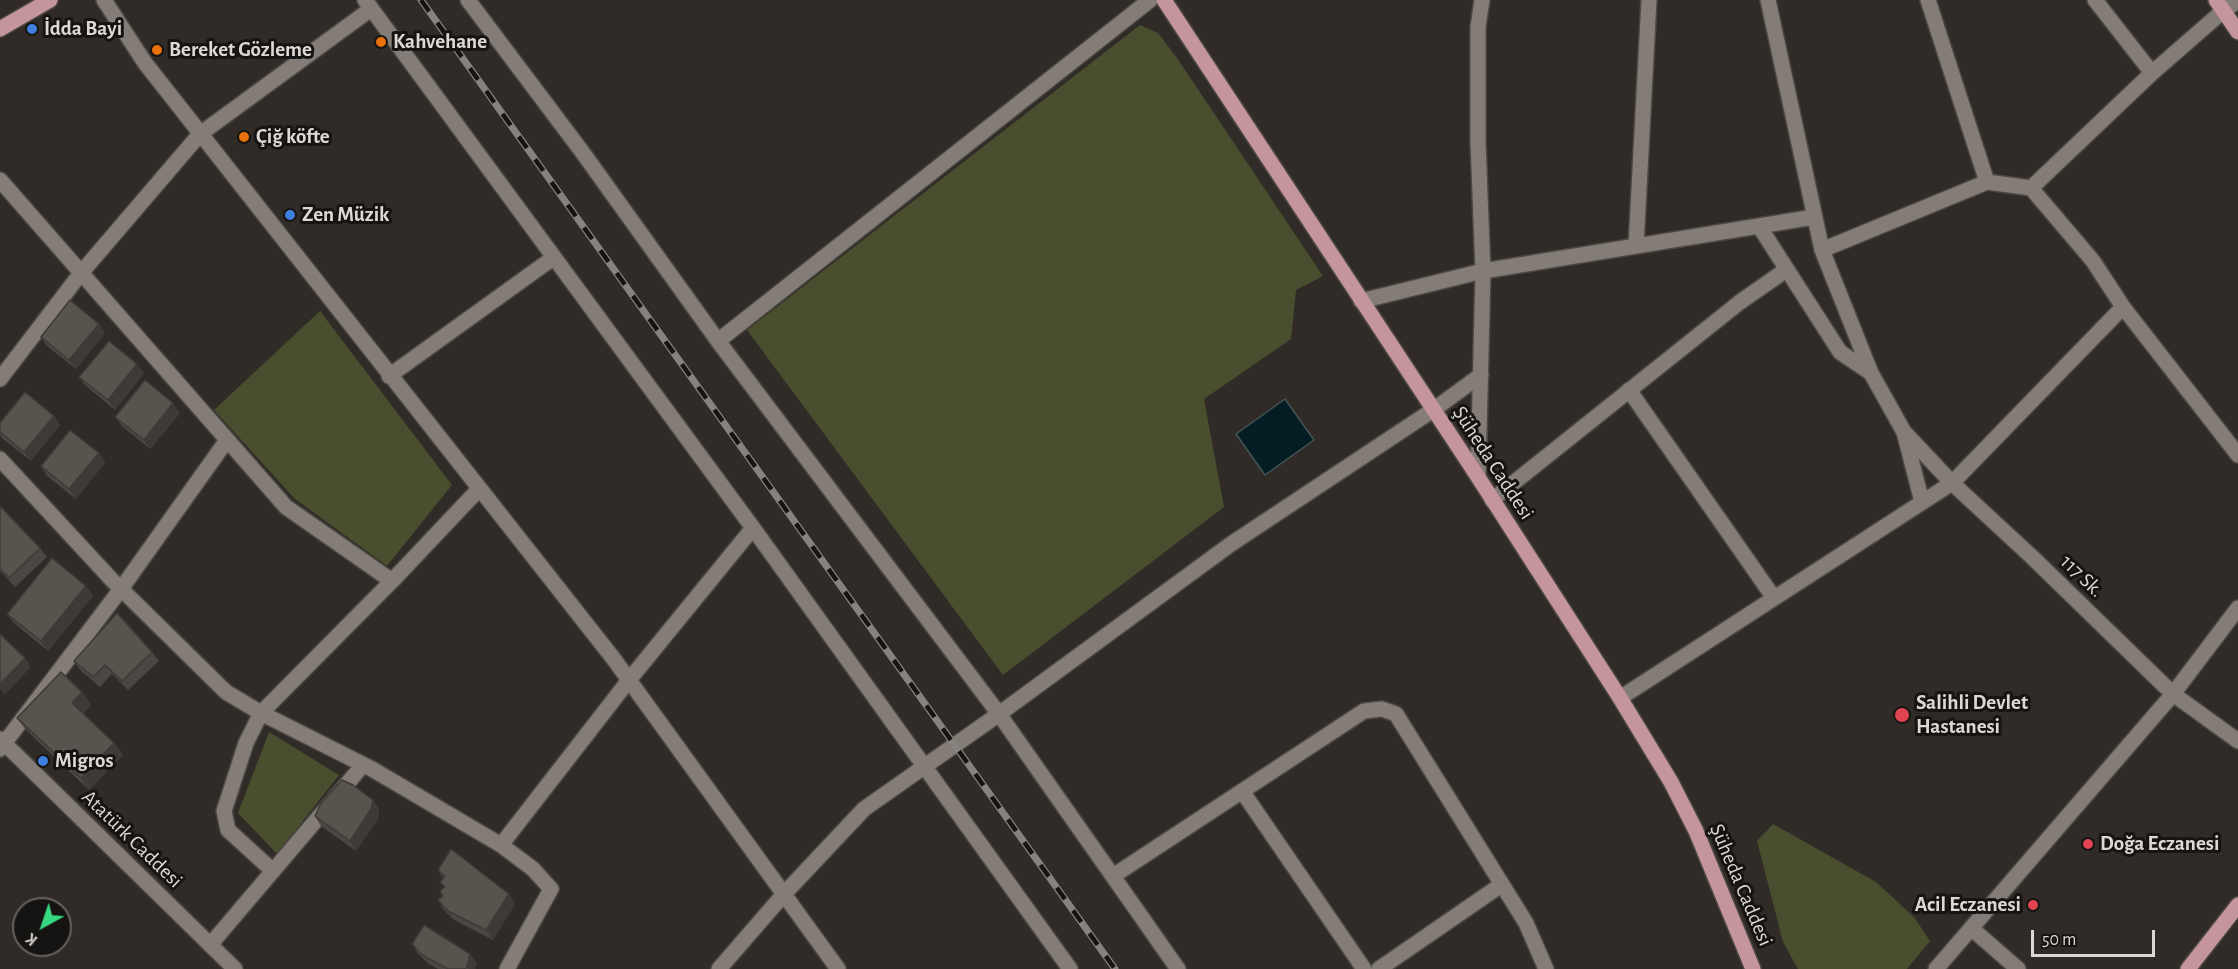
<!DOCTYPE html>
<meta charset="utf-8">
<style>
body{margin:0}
#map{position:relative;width:2238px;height:969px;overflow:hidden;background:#302b26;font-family:"Alegreya Sans",sans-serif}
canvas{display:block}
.north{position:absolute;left:12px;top:897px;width:60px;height:60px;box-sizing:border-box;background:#161412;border:2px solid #656260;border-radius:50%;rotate:220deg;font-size:16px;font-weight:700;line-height:24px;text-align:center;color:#dcd8d5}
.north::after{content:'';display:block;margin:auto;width:21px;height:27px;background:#36d881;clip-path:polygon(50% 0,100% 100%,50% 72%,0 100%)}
.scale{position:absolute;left:2031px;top:930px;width:124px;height:27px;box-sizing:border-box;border:3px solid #dcd8d5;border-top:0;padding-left:8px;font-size:18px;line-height:21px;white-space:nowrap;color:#dcd8d5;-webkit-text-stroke:4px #161412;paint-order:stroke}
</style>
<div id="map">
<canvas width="2238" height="969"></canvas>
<div class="north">K</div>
<div class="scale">50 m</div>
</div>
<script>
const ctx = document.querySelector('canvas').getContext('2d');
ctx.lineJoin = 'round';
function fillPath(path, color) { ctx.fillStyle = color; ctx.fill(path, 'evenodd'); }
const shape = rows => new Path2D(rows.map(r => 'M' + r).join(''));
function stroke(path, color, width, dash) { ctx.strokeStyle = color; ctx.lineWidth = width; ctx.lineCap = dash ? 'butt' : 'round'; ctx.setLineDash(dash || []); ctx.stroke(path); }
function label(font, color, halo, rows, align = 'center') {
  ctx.font = font + ' "Alegreya Sans",sans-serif'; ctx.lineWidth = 6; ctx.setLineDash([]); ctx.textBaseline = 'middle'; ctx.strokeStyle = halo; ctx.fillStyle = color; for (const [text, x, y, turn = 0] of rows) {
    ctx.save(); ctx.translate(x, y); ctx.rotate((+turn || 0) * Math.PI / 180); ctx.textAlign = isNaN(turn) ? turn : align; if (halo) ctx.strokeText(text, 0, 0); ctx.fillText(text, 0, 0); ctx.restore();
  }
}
const green = shape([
 [1140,25,1158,33,1177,58,1323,276,1296,290,1291,339,1204,399,1224,507,1003,675,747,330],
 [320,311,452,485,387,566,295,499,214,410],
 [269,732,339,775,277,854,238,813],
 [1773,824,1876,882,1914,917,1930,941,1907,969,1798,969,1783,942,1757,841]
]);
const water = shape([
 [1285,399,1314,440,1265,475,1236,434,1285,399]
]);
const minor = shape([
 [104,0,145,63,613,658,838,969],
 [365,0,753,528,1070,969],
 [468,0,583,153,718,341,999,714,1178,969],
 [1768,0,1822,250,1871,373,1904,432,1922,502],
 [1928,0,1987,182],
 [2095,0,2152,73],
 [0,180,286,507,392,581],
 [2031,188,2152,73,2223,11,2238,1],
 [1759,226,1840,352,1871,373],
 [1636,246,1649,0],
 [1822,250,1987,182,2031,188,2093,261,2123,307,2238,455],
 [1361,301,1483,271,1814,217],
 [718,341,1150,0],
 [389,376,553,258],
 [0,379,81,273,200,134,371,9],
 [1629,390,1774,598],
 [1906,434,1952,483,2032,557,2173,694,2238,741],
 [0,459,112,580,226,692,261,713,372,769,501,845,533,869,551,889,507,969],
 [1478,477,1483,271,1478,142,1478,27,1482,0],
 [1492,500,1740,302,1786,270],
 [1620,698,1952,483,2123,307],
 [0,739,235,969],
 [0,749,121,589,227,440],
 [1242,791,1364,969],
 [501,845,629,680,753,528],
 [273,871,228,830,224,811,246,743,261,713,392,581,479,489],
 [1113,876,1364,711,1382,709,1396,714,1526,923,1546,969],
 [1971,928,2018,969],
 [210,945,363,765],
 [719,969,784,894,864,809,999,714,1231,544,1433,410,1481,375],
 [1379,969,1501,885],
 [1936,969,2173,694,2238,608]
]);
const major = shape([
 [1164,0,1478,477,1620,698,1671,782,1696,831,1753,969],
 [2216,0,2238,32],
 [0,29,50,0],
 [2188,969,2238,905]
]);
const rail = shape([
 [421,0,1115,969]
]);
const wall = shape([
 [99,324,105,333,76,369,47,346,41,337],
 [144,373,115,410,86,386,79,377],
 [180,413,150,449,122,426,115,417],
 [54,416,60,425,31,461,2,438,0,434,0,423],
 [99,453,105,463,76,499,47,476,41,466],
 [0,506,40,548,47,557,15,587,0,571],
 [86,586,93,596,48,651,14,623,7,614],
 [152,652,159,661,128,690,112,674,100,687,81,671,74,661],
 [82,692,91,705,83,713,114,743,123,755,89,790,26,730,17,718],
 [373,800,379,809,378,819,356,851,321,826,315,816],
 [438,870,509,894,515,904,493,940,454,920,444,910,438,900,443,896,444,888,440,882,443,878],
 [412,944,477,963,475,969,438,969,429,964,418,954]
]);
const shadedWall = shape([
 [99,324,105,333,76,369,69,360],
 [137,364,144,373,115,410,108,400],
 [173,403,180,413,150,449,144,440],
 [54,416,60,425,31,461,24,452],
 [99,453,105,463,76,499,69,489],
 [86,586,93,596,48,651,41,641],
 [25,658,31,667,5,695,0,689,0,684],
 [82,692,91,705,81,715,72,703],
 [114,743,123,755,89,790,81,778],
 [373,800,379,809,378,819,356,851,350,841],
 [509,894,515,904,493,940,486,930],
 [470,954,477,963,475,969,468,969,467,967]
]);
const building = shape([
 [70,300,99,324,69,360,41,337,70,300],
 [109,341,137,364,108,400,79,377,109,341],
 [145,380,173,403,144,440,115,417,145,380],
 [25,392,54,416,24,452,0,432,0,423,25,392],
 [70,430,99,453,69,489,41,466,70,430],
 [0,506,40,548,9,578,0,569,0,506],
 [52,558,86,586,41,641,7,614,52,558],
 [117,613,152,652,122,681,105,665,93,677,74,661,117,613],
 [0,634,25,658,0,684,0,634],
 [61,672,82,692,72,703,114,743,81,778,17,718,61,672],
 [342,780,353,785,373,800,371,809,350,841,315,816,321,803,342,780],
 [451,849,509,894,486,930,448,911,438,900,443,896,440,891,445,887,440,882,445,876,438,870,451,849],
 [424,925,470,954,467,967,464,969,448,969,422,955,412,944,424,925]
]);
const markers = [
 [32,29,6,"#3f7fe0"],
 [381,42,6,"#e8710a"],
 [157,50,6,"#e8710a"],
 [244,137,6,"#e8710a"],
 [290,215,6,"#3f7fe0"],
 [1902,715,8,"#e0444e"],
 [43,761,6,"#3f7fe0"],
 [2088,844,6,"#e0444e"],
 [2033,905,6,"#e0444e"]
];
const poiNames = [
 ["İdda Bayi",44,29],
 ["Kahvehane",393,42],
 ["Bereket Gözleme",169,50],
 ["Çiğ köfte",256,137],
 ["Zen Müzik",302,215],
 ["Salihli Devlet",1916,703],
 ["Hastanesi",1916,727],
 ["Migros",55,761],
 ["Doğa Eczanesi",2100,844],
 ["Acil Eczanesi",2021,905,"right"]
];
const streetNames = [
 ["Şüheda Caddesi",1493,463,57],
 ["117 Sk.",2082,576,44],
 ["Atatürk Caddesi",132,839,44],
 ["Şüheda Caddesi",1741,885,67]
];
fillPath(green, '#494e2f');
fillPath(water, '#041d22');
stroke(water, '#455558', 1.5);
stroke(minor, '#4b4742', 18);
stroke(major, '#4b4742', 18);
stroke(minor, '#837c77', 15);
stroke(major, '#c5959c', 15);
stroke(rail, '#86827e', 7);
stroke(rail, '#161412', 4.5, [14]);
fillPath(wall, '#4d4743');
fillPath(shadedWall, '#3e3a37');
fillPath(building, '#59534e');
stroke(building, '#3e3a37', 1.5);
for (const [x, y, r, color] of markers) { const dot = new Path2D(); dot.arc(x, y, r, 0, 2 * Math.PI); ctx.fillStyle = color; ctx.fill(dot); stroke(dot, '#161412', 2); }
label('bold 21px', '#dcd8d5', '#161412', poiNames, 'left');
label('21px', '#dcd8d5', '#161412', streetNames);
</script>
